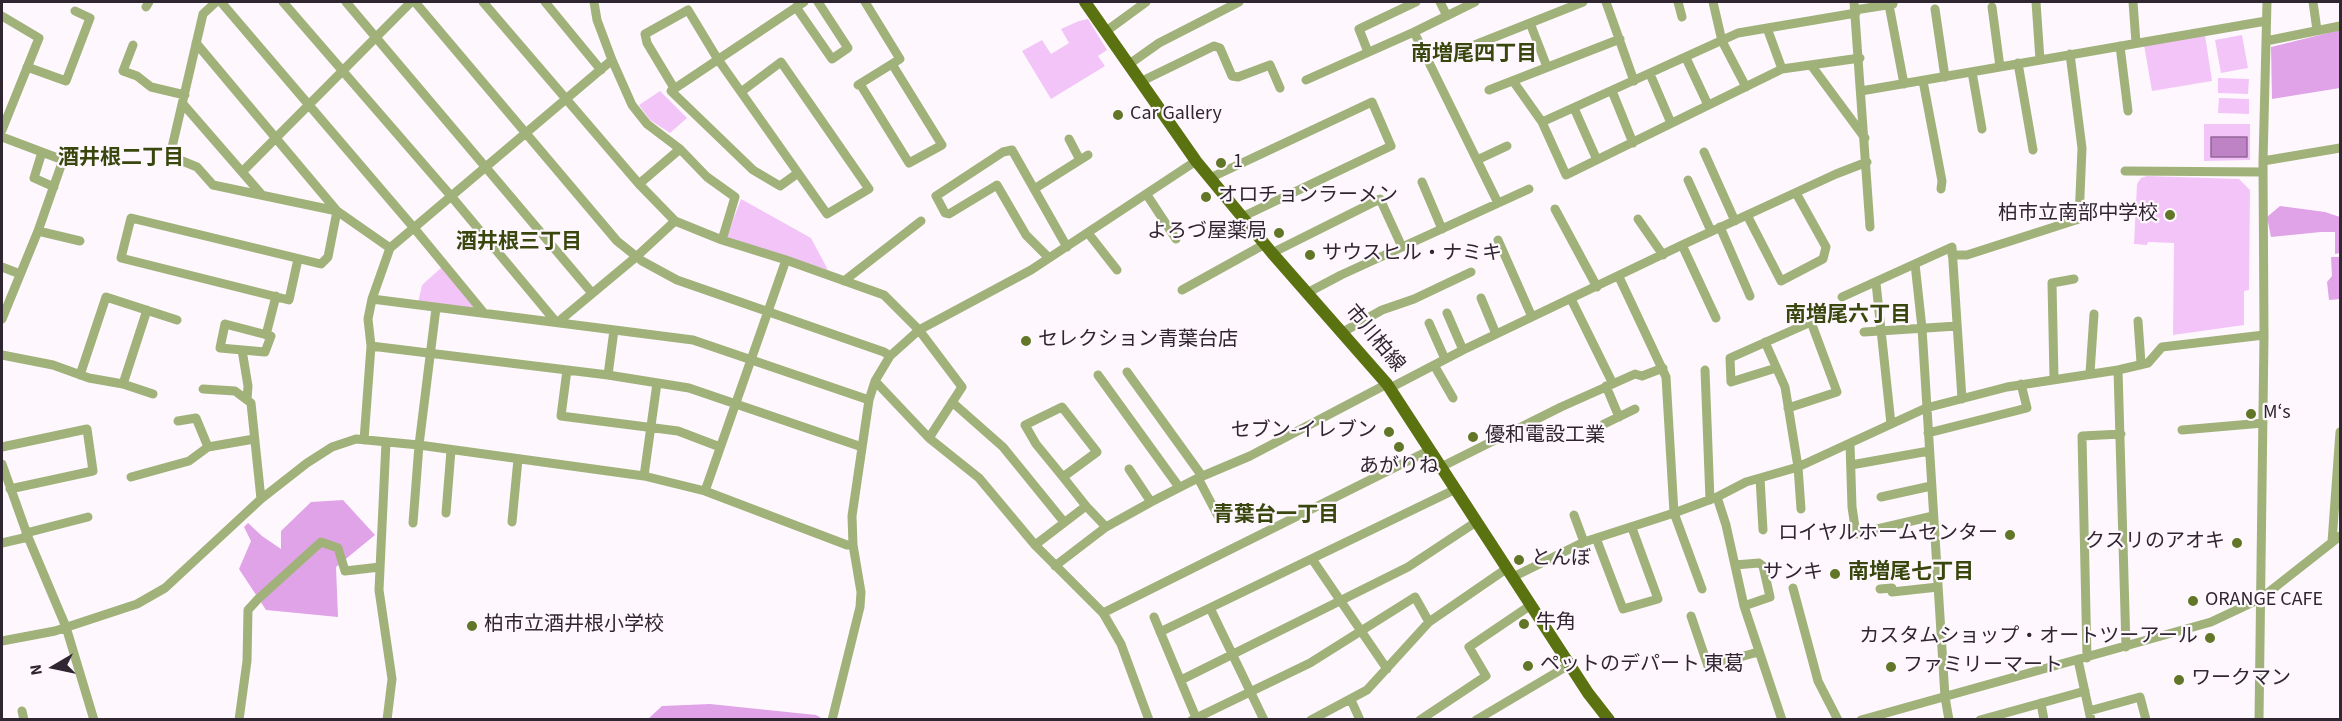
<!DOCTYPE html>
<meta charset="utf-8">
<style>
body{margin:0}
#map{position:relative;width:2342px;height:721px;overflow:hidden;background:#fef8fe;font-family:"Source Sans 3",sans-serif}
canvas{display:block}
.frame{position:absolute;inset:0;border:3px solid #302631;pointer-events:none}
.north{position:absolute;left:24px;top:637px;width:60px;height:60px;-webkit-text-stroke:4px #fef8fe;paint-order:stroke;rotate:261deg;font-size:16px;font-weight:700;line-height:24px;text-align:center;color:#302631}
.north::after{content:'';display:block;margin:auto;width:21px;height:27px;background:#302631;clip-path:polygon(50% 0,100% 100%,50% 72%,0 100%)}
</style>
<div id="map">
<canvas width="2342" height="721"></canvas>
<div class="frame"></div>
<div class="north">N</div>
</div>
<script>
const ctx = document.querySelector('canvas').getContext('2d');
ctx.lineJoin = 'round';
function fillPath(path, color) { ctx.fillStyle = color; ctx.fill(path, 'evenodd'); }
const shape = rows => new Path2D(rows.map(r => 'M' + r).join(''));
function stroke(path, color, width, dash) { ctx.strokeStyle = color; ctx.lineWidth = width; ctx.lineCap = dash ? 'butt' : 'round'; ctx.setLineDash(dash || []); ctx.stroke(path); }
function label(font, color, halo, rows, align = 'center') {
  ctx.font = font + ' "Source Sans 3","Noto Sans JP",sans-serif'; ctx.lineWidth = 4.5; ctx.setLineDash([]); ctx.textBaseline = 'middle'; ctx.strokeStyle = halo; ctx.fillStyle = color; for (const [text, x, y, turn = 0] of rows) {
    ctx.save(); ctx.translate(x, y); ctx.rotate((+turn || 0) * Math.PI / 180); ctx.textAlign = isNaN(turn) ? turn : align; if (halo) ctx.strokeText(text, 0, 0); ctx.fillText(text, 0, 0); ctx.restore();
  }
}
const green = shape([
 [1088,19,1107,50,1098,56,1105,66,1051,99,1022,51,1042,40,1051,54,1069,43,1061,29,1079,21],
 [2205,35,2212,81,2152,91,2144,45],
 [2242,35,2248,68,2221,73,2215,40],
 [2218,78,2249,79,2248,94,2218,93],
 [660,91,687,118,670,133,650,120,639,105],
 [2219,98,2249,99,2249,114,2218,113],
 [2204,124,2250,124,2250,160,2204,161],
 [2147,176,2239,179,2250,190,2249,290,2244,291,2244,325,2173,335,2174,243,2148,242,2147,245,2134,244,2137,184,2141,178],
 [741,199,811,238,828,270,729,238,727,236],
 [442,267,475,306,473,310,418,303,422,285]
]);
const forest = shape([
 [2340,30,2340,88,2272,99,2271,47],
 [2280,206,2325,212,2340,217,2340,253,2335,254,2335,232,2321,232,2271,237,2267,217],
 [2331,257,2340,257,2340,299,2329,300,2327,282,2332,276],
 [343,500,375,535,336,567,338,617,266,610,239,569,251,541,244,527,248,523,262,536,281,549,281,531,311,502],
 [710,704,816,715,823,719,648,719,662,706]
]);
const water = shape([
 [2211,137,2247,137,2247,157,2211,157,2211,137]
]);
const minor = shape([
 [216,2,203,14,170,156,197,167,213,185,337,211,390,248],
 [221,2,414,228,484,313],
 [283,2,451,196,556,322],
 [346,2,592,293],
 [415,2,617,241,642,261,677,280,884,352,890,356],
 [483,2,639,184,675,221,722,240,786,260,884,295,919,330,962,387,929,438],
 [545,2,601,70],
 [594,2,597,20,612,60,632,105,647,124,680,149,707,177,735,197,722,240],
 [1440,2,1447,16],
 [1606,2,1634,81],
 [1678,2,1682,17],
 [1713,2,1722,41,1746,87],
 [1854,2,1870,227],
 [2036,2,2040,60],
 [2133,2,2136,43],
 [2313,2,2317,30],
 [1889,5,1904,84],
 [146,7,149,2],
 [796,7,832,59,848,48,818,2],
 [1992,7,2000,67],
 [1935,9,1945,77],
 [1855,10,1893,4],
 [2,16,39,38,2,130],
 [1530,23,1547,67],
 [1767,28,1782,69],
 [1105,32,1146,2],
 [1414,32,1498,203],
 [2266,41,2340,26],
 [196,43,337,211,328,257,321,264,131,218,121,258,289,300,298,259],
 [133,45,123,71,137,76,151,87,185,95],
 [2120,46,2128,111],
 [1467,48,1583,2],
 [1368,52,1359,29,1416,2],
 [1686,58,1708,105],
 [2018,63,2033,150],
 [1128,65,1159,43,1239,2],
 [1811,65,1865,138],
 [27,67,66,81,90,18,75,11],
 [1972,72,1982,129],
 [1650,74,1671,123],
 [1306,80,1414,32,1475,2],
 [1513,81,1542,122,1566,175,1782,69,1860,58],
 [1923,81,1942,181,1941,189],
 [1140,82,1214,46,1220,48,1232,76,1238,77,1270,65,1280,88],
 [860,84,909,163,942,145,892,64],
 [858,85,900,59,865,2],
 [674,88,647,43,645,34,688,10,717,58,827,214,869,189,781,62,741,92],
 [1489,90,1620,39],
 [1612,91,1633,143],
 [1861,91,2266,21],
 [183,104,262,195],
 [1574,108,1597,160],
 [1542,122,1738,33,1856,13],
 [2,137,63,160,38,231,2,319],
 [1069,139,1080,160],
 [42,152,34,178,54,187],
 [1704,152,1735,221],
 [1477,160,1507,146],
 [2263,161,2340,148],
 [243,171,411,2],
 [2125,171,2263,172],
 [798,173,780,186,753,170,671,91,804,2],
 [1210,178,1372,102,1391,146,1242,217],
 [1688,180,1711,231],
 [1422,182,1442,229],
 [639,184,680,149],
 [1034,189,1088,155],
 [1147,195,1176,239],
 [1555,209,1597,287],
 [1747,215,1781,281,1823,259,1826,247,1796,193],
 [1638,219,1663,255],
 [1720,227,1750,296],
 [38,231,80,241],
 [1088,233,1117,270],
 [1498,240,1532,317],
 [1682,245,1716,318],
 [1272,253,1380,199,1402,247],
 [1952,255,1967,255,2079,219,2082,148,2070,54],
 [1049,258,1026,235,997,185,949,214,945,213,936,196,1003,152,1012,150,1067,247],
 [1915,264,1922,328,1945,697,1949,720],
 [2,267,20,274],
 [1619,277,1666,377,1674,513,1702,589],
 [844,281,921,221],
 [1876,283,1891,424],
 [1182,290,1265,244],
 [1307,293,1341,275,1529,189],
 [1842,297,1952,247,1962,399],
 [1481,298,1496,334],
 [372,299,693,340,869,400],
 [1571,299,1613,384],
 [1447,313,1463,350],
 [2138,321,2141,363],
 [558,322,636,257,675,221],
 [1429,323,1445,359],
 [225,324,271,336,265,352,220,348,225,324],
 [1343,332,1382,310,1414,299,1471,272],
 [1864,332,1957,326],
 [266,335,276,296],
 [1765,342,1785,387,1798,467,1801,509],
 [371,346,608,375,689,388,862,447],
 [242,350,248,386,247,400,251,403,261,499],
 [2,355,53,365,89,378,123,384,153,394],
 [1434,365,1453,398],
 [1776,368,1731,382,1730,358,1811,322,1837,392,1788,408],
 [567,370,561,416,678,431,720,447],
 [1705,370,1710,500],
 [2118,370,2126,647],
 [1127,372,1202,476],
 [2090,373,2094,314],
 [80,375,106,297,177,320],
 [608,375,614,330],
 [1098,375,1179,487],
 [2054,378,2052,283,2074,279],
 [875,381,929,438,979,478,1035,545,1103,613,1121,644,1149,720],
 [123,384,147,310],
 [1606,386,1619,417],
 [1390,388,1463,350,1682,245,1836,174,1867,162],
 [203,389,235,391,247,400],
 [952,402,1003,447,1064,522],
 [178,421,196,418,208,447],
 [1604,424,1635,409],
 [2182,430,2263,423],
 [1928,433,2027,408,2021,384],
 [364,440,371,346,368,319,372,299,390,248,612,60],
 [386,442,379,590,392,679,387,720],
 [1850,444,1852,507,1856,534,1933,516],
 [2,447,87,429,93,471,10,489],
 [2,464,28,537,66,627,94,720],
 [1851,465,1929,451],
 [1441,467,1561,407,1635,374,1642,376,1663,368],
 [1129,469,1151,502],
 [644,476,657,383],
 [131,477,189,461,208,447,254,439],
 [1063,477,1097,452,1062,407,1025,425,1036,444,1063,477,1086,506,1106,527],
 [1198,478,1218,516],
 [1760,478,1763,530],
 [705,491,786,260],
 [1717,497,1726,525,1744,606,1782,720],
 [1881,497,1931,486],
 [446,513,451,450],
 [1574,515,1584,542],
 [512,522,518,459],
 [413,523,419,445,436,308],
 [26,533,88,517],
 [1596,538,1623,609,1658,599,1632,528],
 [2332,542,2340,432],
 [2,543,28,537],
 [1035,545,1086,506],
 [1312,559,1387,669],
 [1735,565,1759,563,1763,566,1770,597,1744,606],
 [1055,566,1106,527,1151,502,1198,478,1250,456,1387,384],
 [1513,577,1584,542,1674,513,1717,497,1746,482,1798,467,1926,408,2007,387,2118,370,2148,363,2162,347,2264,335],
 [1793,588,1818,681,1838,720],
 [1880,589,1892,588,1892,592,1938,587],
 [1210,608,1264,720],
 [1103,613,1430,450],
 [1691,616,1708,666,1758,652],
 [1154,617,1197,720],
 [1160,632,1456,489],
 [2,641,55,631,137,604,165,588,261,499,307,463,332,447,356,439,419,445,644,476,705,491,847,545,853,545],
 [2087,658,2082,436,2121,434],
 [2078,660,2091,720],
 [1181,680,1408,567,1476,522],
 [1351,700,1360,720],
 [2041,703,2044,720],
 [22,711,24,720],
 [2089,711,2140,697,2146,720],
 [239,720,247,661,248,610,258,599,321,542,338,548,345,571,380,567],
 [832,720,860,607,861,592,853,545,852,516,869,400,875,381,890,356,919,330,1031,270,1196,161],
 [1192,720,1310,663,1415,597,1429,622],
 [1311,720,1367,690,1429,622,1506,569],
 [1420,720,1486,676,1469,647,1531,605],
 [1476,720,1569,665],
 [1861,720,2211,622,2260,599,2340,536],
 [1980,720,2085,691],
 [2259,720,2264,335,2263,161,2267,2]
]);
const major = shape([
 [1085,2,1196,161,1272,253,1387,384,1588,693,1609,720]
]);
const markers = [
 [1118,115,6,"#617627"],
 [1221,163,6,"#617627"],
 [1206,197,6,"#617627"],
 [2170,215,6,"#617627"],
 [1279,233,6,"#617627"],
 [1310,255,6,"#617627"],
 [1026,341,6,"#617627"],
 [2251,414,6,"#617627"],
 [1389,432,6,"#617627"],
 [1473,437,6,"#617627"],
 [1399,447,6,"#617627"],
 [2010,535,6,"#617627"],
 [2237,543,6,"#617627"],
 [1519,560,6,"#617627"],
 [1835,574,6,"#617627"],
 [2193,601,6,"#617627"],
 [1524,624,6,"#617627"],
 [472,626,6,"#617627"],
 [2210,638,6,"#617627"],
 [1528,666,6,"#617627"],
 [1891,667,6,"#617627"],
 [2179,680,6,"#617627"]
];
const poiNames = [
 ["Car Gallery",1130,115],
 ["1",1233,163],
 ["オロチョンラーメン",1218,197],
 ["柏市立南部中学校",2158,215,"right"],
 ["よろづ屋薬局",1267,233,"right"],
 ["サウスヒル・ナミキ",1322,255],
 ["セレクション青葉台店",1038,341],
 ["M‘s",2263,414],
 ["セブン-イレブン",1377,432,"right"],
 ["優和電設工業",1485,437],
 ["あがりね",1399,468,"center"],
 ["ロイヤルホームセンター",1998,535,"right"],
 ["クスリのアオキ",2225,543,"right"],
 ["とんぼ",1531,560],
 ["サンキ",1823,574,"right"],
 ["ORANGE CAFE",2205,601],
 ["牛角",1536,624],
 ["柏市立酒井根小学校",484,626],
 ["カスタムショップ・オートツーアール",2198,638,"right"],
 ["ペットのデパート 東葛",1540,666],
 ["ファミリーマート",1903,667],
 ["ワークマン",2191,680]
];
const streetNames = [
 ["市川柏線",1374,339,50]
];
const neighbourhoodNames = [
 ["南増尾四丁目",1474,55],
 ["酒井根二丁目",121,159],
 ["酒井根三丁目",519,243],
 ["南増尾六丁目",1848,316],
 ["青葉台一丁目",1276,516],
 ["南増尾七丁目",1911,573]
];
fillPath(green, '#f3c4f8');
fillPath(forest, '#e0a3e8');
fillPath(water, '#be83c5');
stroke(water, '#936799', 1.5);
stroke(minor, '#a0b27a', 9);
stroke(major, '#5b7210', 12);
for (const [x, y, r, color] of markers) { const dot = new Path2D(); dot.arc(x, y, r, 0, 2 * Math.PI); ctx.fillStyle = color; ctx.fill(dot); stroke(dot, '#fef8fe', 2); }
label('20px', '#302631', '#fef8fe', poiNames, 'left');
label('20px', '#302631', '#fef8fe', streetNames);
label('bold 21px', '#39470f', '#fef8fe', neighbourhoodNames);
</script>
